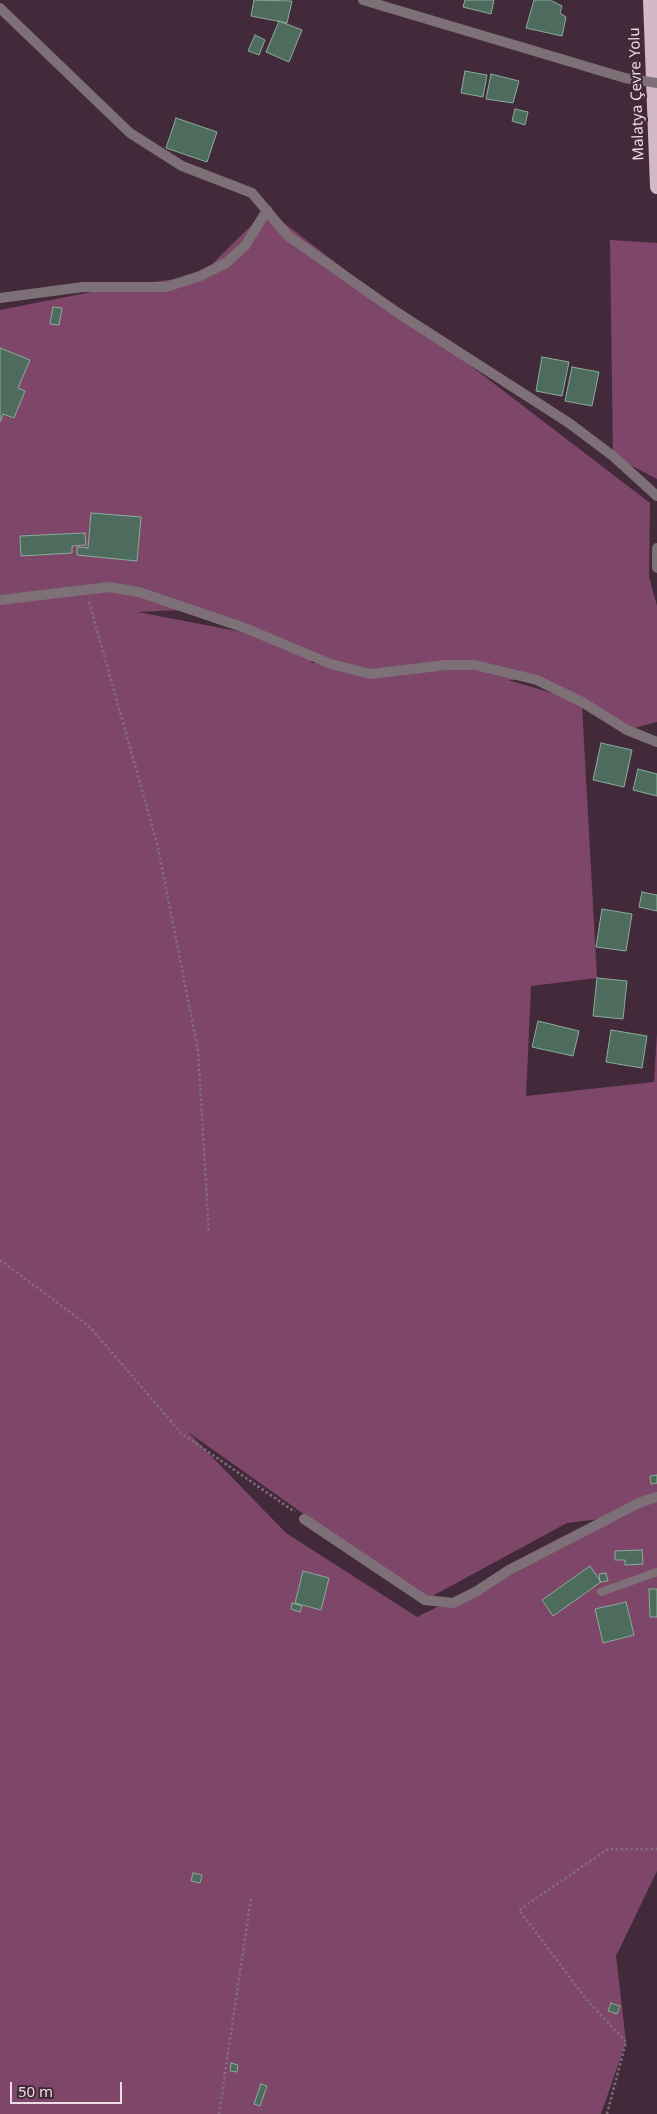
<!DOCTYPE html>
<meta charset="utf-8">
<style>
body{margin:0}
#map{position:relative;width:657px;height:2114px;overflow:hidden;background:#432a3a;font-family:"Noto Sans",sans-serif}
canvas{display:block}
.scale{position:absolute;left:10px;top:2082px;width:112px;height:22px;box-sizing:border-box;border:2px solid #ebdbe4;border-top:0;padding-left:6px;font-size:15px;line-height:18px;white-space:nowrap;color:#ebdbe4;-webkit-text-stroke:4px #432a3a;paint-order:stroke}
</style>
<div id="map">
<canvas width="657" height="2114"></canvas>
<div class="scale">50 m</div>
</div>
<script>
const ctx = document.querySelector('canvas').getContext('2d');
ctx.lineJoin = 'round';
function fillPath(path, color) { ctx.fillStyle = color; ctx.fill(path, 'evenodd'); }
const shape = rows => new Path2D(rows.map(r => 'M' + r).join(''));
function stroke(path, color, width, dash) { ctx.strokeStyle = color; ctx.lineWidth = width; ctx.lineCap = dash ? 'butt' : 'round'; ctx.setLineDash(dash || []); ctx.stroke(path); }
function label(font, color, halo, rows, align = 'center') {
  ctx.font = font + ' "Noto Sans",sans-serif'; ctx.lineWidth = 4.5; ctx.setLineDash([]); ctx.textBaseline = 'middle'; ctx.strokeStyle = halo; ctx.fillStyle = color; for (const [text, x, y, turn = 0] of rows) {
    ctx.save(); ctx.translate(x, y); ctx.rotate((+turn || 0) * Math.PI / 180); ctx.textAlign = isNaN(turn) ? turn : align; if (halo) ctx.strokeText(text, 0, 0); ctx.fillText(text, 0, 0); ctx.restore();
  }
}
const green = shape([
 [267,210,650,503,649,577,657,606,657,722,627,730,582,706,597,978,531,986,526,1096,654,1082,657,1033,657,1871,616,1956,626,2042,601,2114,0,2114,0,310,122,286,200,276],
 [203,609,278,639,138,612],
 [313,652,341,663,311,663],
 [508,680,537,680,566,697],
 [188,1432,425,1600,567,1523,625,1516,417,1617,286,1533],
 [610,240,657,243,657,479,613,456]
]);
const building = shape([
 [254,0,292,1,287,23,251,16,254,0],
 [465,0,494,0,491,14,463,7,465,0],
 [534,0,550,0,562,6,560,13,566,17,562,36,526,28,534,0],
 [279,21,302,30,289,62,266,52,279,21],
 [255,35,265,40,259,55,248,51,255,35],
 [465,71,487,75,483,97,461,93,465,71],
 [491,74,519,81,513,103,486,99,491,74],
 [515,109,528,112,525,125,512,121,515,109],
 [176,118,217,132,207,162,166,148,176,118],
 [53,307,62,308,59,325,50,324,53,307],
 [0,348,30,360,18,388,25,391,14,418,3,414,0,422,0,348],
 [542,357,569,362,562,396,536,391,542,357],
 [572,367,599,372,592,406,565,401,572,367],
 [91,513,141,517,137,561,77,555,77,547,88,548,91,513],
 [85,533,86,545,72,546,72,553,21,556,20,536,85,533],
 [601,743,632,750,624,787,593,780,601,743],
 [638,769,657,774,657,796,633,790,638,769],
 [642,892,657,895,657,911,639,907,642,892],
 [602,909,632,914,626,951,596,947,602,909],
 [597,978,627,981,623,1019,593,1016,597,978],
 [538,1021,579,1031,573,1056,532,1047,538,1021],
 [611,1030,647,1036,642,1068,606,1062,611,1030],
 [657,1475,657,1483,651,1484,650,1476,657,1475],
 [642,1550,643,1564,625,1565,625,1560,615,1560,615,1551,642,1550],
 [590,1566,601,1582,553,1616,542,1600,590,1566],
 [303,1571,329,1578,321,1610,295,1603,303,1571],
 [606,1573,608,1581,600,1582,599,1574,606,1573],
 [649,1589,657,1589,657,1617,650,1617,649,1589],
 [626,1602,634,1635,603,1643,595,1609,626,1602],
 [292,1603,302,1606,300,1612,291,1609,292,1603],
 [193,1873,202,1875,200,1883,191,1881,193,1873],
 [611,2003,620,2006,617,2014,608,2011,611,2003],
 [231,2063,238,2065,237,2072,230,2071,231,2063],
 [261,2084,267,2086,260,2106,254,2104,261,2084]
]);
const path = shape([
 [89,602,158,847,198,1051,209,1233],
 [0,1260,90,1327,181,1433,295,1512],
 [219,2114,251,1898],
 [607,2114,626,2042,587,2000,519,1910,608,1849,657,1849]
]);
const service = shape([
 [601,1592,657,1572]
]);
const minor = shape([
 [0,298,83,287,166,287,200,276,226,263,245,246,267,210],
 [304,1519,425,1600,453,1603,477,1591,509,1570,641,1502,657,1497]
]);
const tertiary = shape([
 [363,0,625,78],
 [0,8,130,133,182,166,252,193,288,236,398,313,569,423,613,456,657,496],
 [657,548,657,568],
 [0,600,109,587,139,592,245,628,331,664,370,674,446,665,475,665,537,680,582,702,627,730,657,742]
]);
const trunk = shape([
 [650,0,657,187]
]);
const tertiaryBridge = shape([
 [625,78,657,83]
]);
const streetNames = [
 ["Malatya Çevre Yolu",637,94,-92]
];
fillPath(green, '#7e476a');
fillPath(building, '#4d6c5d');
stroke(building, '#8aac9b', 1);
stroke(path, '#826c79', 2.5, [2.5, 2.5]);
stroke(service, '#7d7077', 8);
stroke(minor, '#7d7077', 10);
stroke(tertiary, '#7d7077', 10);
stroke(trunk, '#d4b8c8', 14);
stroke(tertiaryBridge, '#7d7077', 10);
label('15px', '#ebdbe4', '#432a3a', streetNames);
</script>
